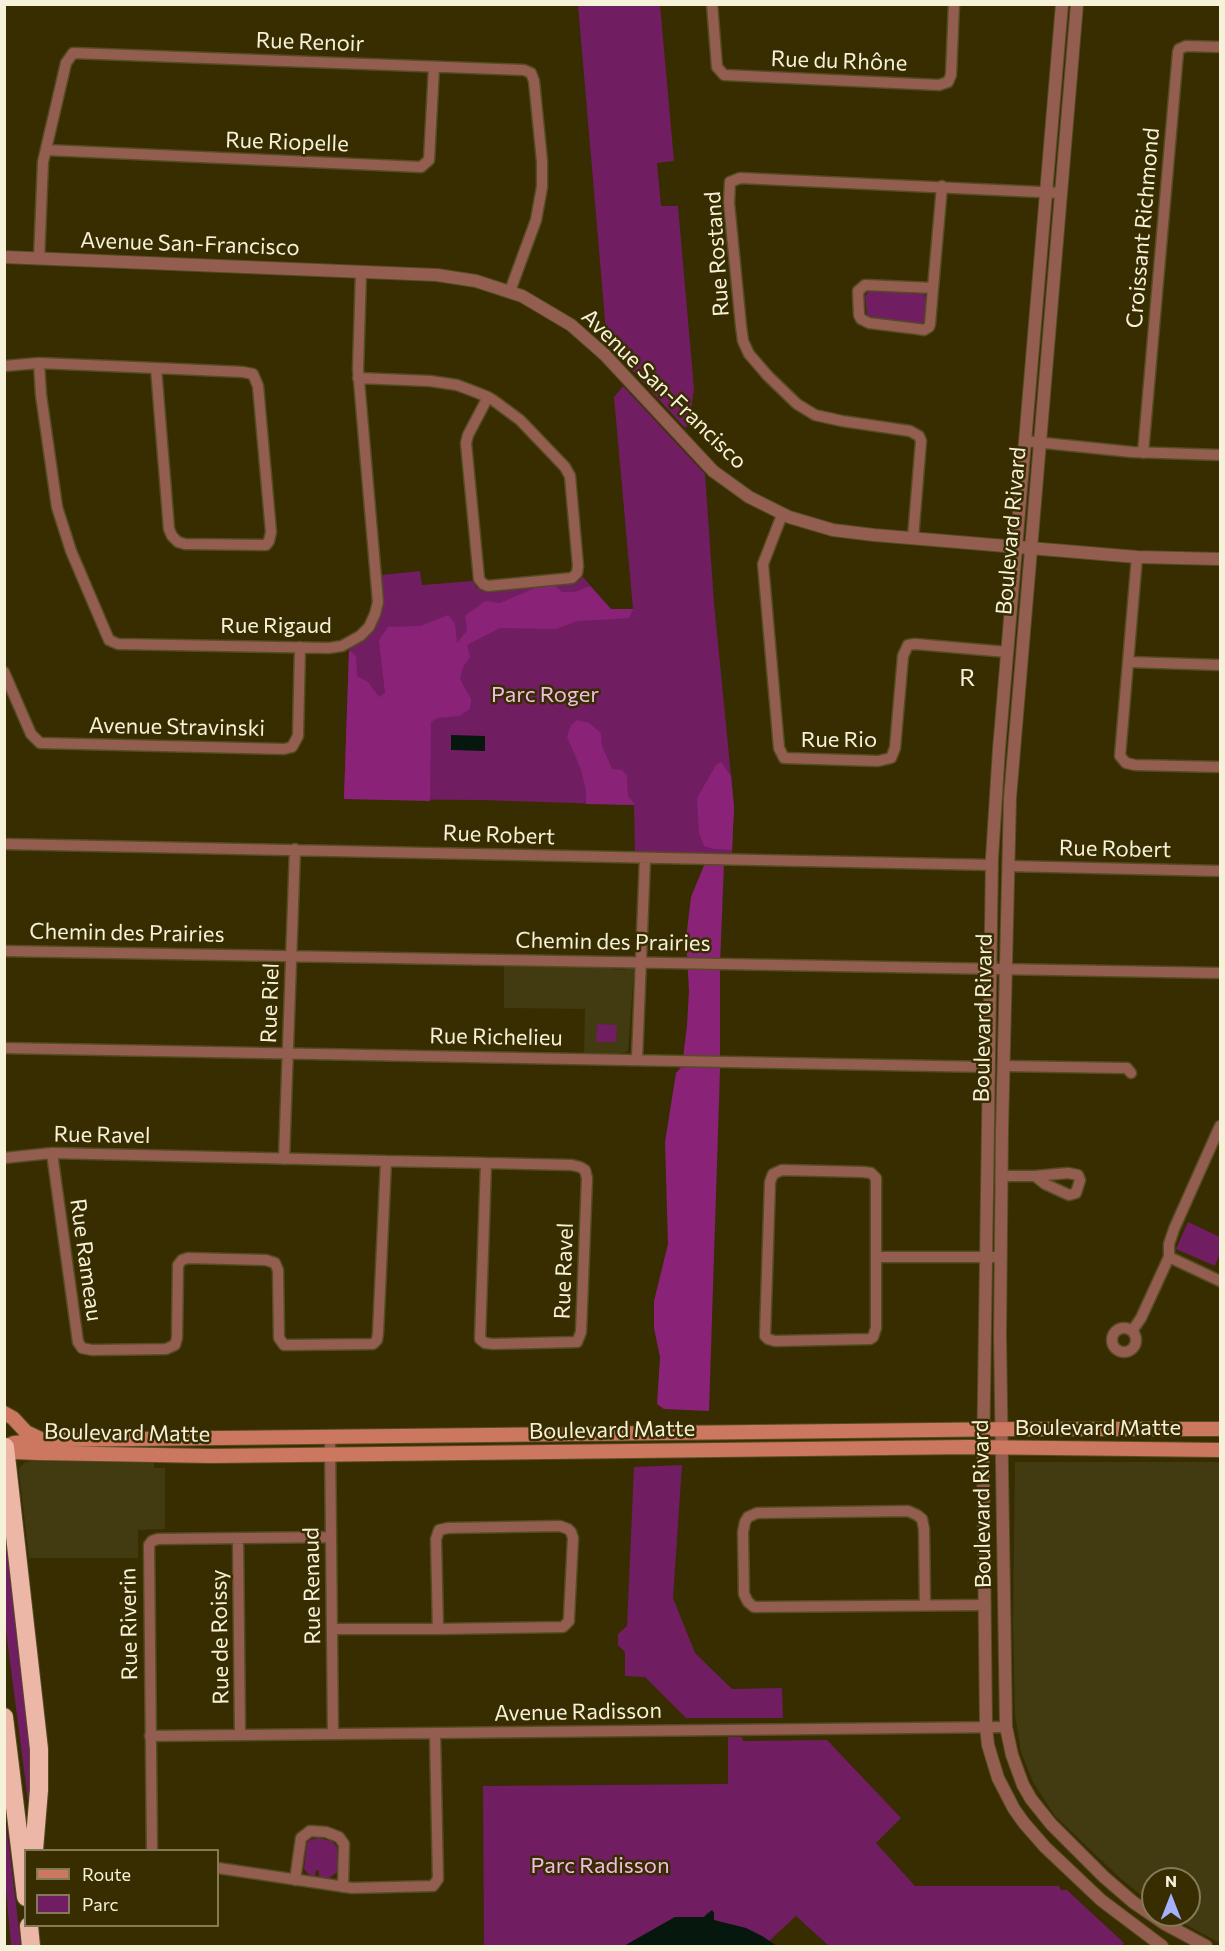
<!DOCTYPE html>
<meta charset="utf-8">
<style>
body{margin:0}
#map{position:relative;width:1225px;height:1951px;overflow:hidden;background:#372d00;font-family:Commissioner,sans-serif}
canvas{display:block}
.frame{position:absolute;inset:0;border:6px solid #f6f1d9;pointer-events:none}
.legend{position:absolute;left:24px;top:1849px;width:195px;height:78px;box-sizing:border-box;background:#372d00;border:2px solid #837b57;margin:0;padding:8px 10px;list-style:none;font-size:18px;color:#f6f1d9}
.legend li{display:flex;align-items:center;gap:12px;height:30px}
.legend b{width:30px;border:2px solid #837b57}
.north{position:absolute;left:1141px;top:1867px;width:60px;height:60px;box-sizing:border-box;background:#372d00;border:2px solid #837b57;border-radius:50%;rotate:0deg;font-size:16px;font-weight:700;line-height:24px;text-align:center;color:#f6f1d9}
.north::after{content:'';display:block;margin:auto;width:21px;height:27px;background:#a5b1fc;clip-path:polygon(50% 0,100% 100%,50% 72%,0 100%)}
</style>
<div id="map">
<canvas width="1225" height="1951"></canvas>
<div class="frame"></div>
<ul class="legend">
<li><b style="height:8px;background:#cc775f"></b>Route</li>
<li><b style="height:16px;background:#711d62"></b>Parc</li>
</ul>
<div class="north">N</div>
</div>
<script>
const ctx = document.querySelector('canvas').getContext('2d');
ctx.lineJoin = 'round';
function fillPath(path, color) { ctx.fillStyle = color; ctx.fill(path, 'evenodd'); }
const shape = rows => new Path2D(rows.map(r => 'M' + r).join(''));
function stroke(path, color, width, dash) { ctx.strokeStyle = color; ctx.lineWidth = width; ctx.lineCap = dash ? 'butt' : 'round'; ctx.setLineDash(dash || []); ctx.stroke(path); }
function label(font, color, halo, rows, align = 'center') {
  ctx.font = font + ' Commissioner,sans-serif'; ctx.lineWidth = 5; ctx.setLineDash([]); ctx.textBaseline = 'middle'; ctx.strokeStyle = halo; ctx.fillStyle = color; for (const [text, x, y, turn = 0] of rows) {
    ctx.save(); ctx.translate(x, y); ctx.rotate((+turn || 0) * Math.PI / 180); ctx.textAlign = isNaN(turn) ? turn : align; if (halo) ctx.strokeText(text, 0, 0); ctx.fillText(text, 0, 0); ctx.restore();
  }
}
const built = shape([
 [504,963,612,965,613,969,625,970,625,967,634,968,628,1051,619,1054,584,1054,585,1009,504,1008],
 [32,1461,154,1463,154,1468,165,1468,165,1529,138,1530,138,1558,29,1558,19,1472,20,1467,26,1462],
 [1015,1462,1220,1462,1220,1943,1168,1915,1189,1915,1189,1879,1153,1879,1153,1905,1119,1877,1055,1816,1033,1782,1021,1752,1015,1715,1013,1626]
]);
const green = shape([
 [578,5,660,5,674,161,657,163,661,206,678,206,694,389,689,424,685,428,607,343],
 [872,290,924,294,927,300,924,322,918,325,867,316,865,296,869,291],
 [623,386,705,474,714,603,734,806,732,855,635,853,634,805,480,800,344,799,349,650,364,639,376,625,382,608,382,575,420,571,422,585,473,581,477,588,484,591,564,585,577,582,583,577,611,609,633,609,614,397],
 [597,1024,617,1025,616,1042,596,1042],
 [1188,1222,1220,1237,1220,1253,1215,1266,1176,1249],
 [682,1465,673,1598,695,1653,732,1689,782,1688,783,1718,686,1718,645,1677,625,1676,625,1652,618,1645,618,1634,627,1626,634,1467],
 [4,1481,34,1744,29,1809,5,1623],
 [728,1737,742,1737,743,1741,827,1740,901,1818,876,1843,915,1886,1059,1886,1061,1890,1067,1890,1124,1943,1121,1946,829,1946,796,1916,769,1941,762,1936,714,1920,708,1912,704,1917,698,1918,675,1917,624,1946,484,1946,483,1786,728,1784],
 [4,1811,10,1854,21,1946,11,1946,5,1878],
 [318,1838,332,1841,337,1847,337,1872,328,1879,319,1878,319,1871,316,1870,315,1877,308,1874,304,1869,307,1843,310,1840]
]);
const forest = shape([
 [554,585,562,592,575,592,590,586,611,609,633,609,629,618,578,621,556,629,500,628,467,645,470,657,463,667,460,679,471,699,470,709,459,716,438,718,431,722,430,801,344,799,349,650,356,656,357,676,368,682,379,697,385,693,379,640,388,627,420,626,448,615,455,623,457,643,467,631,465,616,485,601,500,603,535,588],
 [577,720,589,723,601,733,602,746,612,769,622,770,627,776,628,796,635,805,586,804,586,790,580,767,567,737,571,725],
 [721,762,731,776,734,807,732,850,714,849,704,846,699,833,697,798,716,765],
 [705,863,724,863,720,965,720,1070,709,1411,664,1409,657,1404,660,1357,654,1328,654,1301,668,1244,665,1142,676,1073,682,1066,687,1026,689,990,686,939,691,897]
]);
const water = shape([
 [451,735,485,736,485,751,451,750],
 [712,1910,714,1913,714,1920,746,1928,762,1936,777,1946,624,1946,675,1917,704,1917]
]);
const minor = shape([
 [712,4,717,67,724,75,939,85,948,82,951,75,954,4],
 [46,150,421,167,429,160,434,67],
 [39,259,43,162,66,63,73,53,524,70,531,73,534,81,542,161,542,187,536,220,510,291],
 [933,288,865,285,858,291,859,315,861,319,869,323,918,329,924,330,929,327,930,324,933,288,942,186],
 [39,363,41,395,57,507,71,551,109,640,118,644,329,648,342,646,360,636,369,627,375,614,378,602,358,369,361,272],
 [4,366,39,363,156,368,243,372,253,374,258,386,271,532,269,541,266,545,185,544,178,542,172,536,169,529,156,368],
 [358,378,430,381,457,385,473,391,488,397,493,400,520,420,565,467,570,476,578,566,577,573,572,578,488,586,483,584,479,579,466,443,468,435,488,397],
 [1025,441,1132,452,1220,455],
 [1143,453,1178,52,1179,49,1186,46,1220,47],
 [782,515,763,564,779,748,784,758,878,761,891,758,895,748,903,656,908,645,915,644,1007,652],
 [913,538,921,441,919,436,910,431,842,421,815,415,797,404,768,376,749,354,743,341,741,326,729,203,730,182,740,178,1061,193],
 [1137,557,1120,756,1126,763,1135,765,1220,767],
 [1128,662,1220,665],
 [4,672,31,734,40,743,284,749,292,747,298,736,300,647],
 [4,844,992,865],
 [1008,866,1220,871],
 [4,951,1220,973],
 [4,1048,988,1067],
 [637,1059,645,858],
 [1003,1066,1123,1068,1127,1068,1131,1073],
 [52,1153,78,1342,82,1348,92,1350,166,1349,175,1345,177,1338,178,1265,182,1260,188,1258,266,1260,275,1263,278,1270,279,1338,284,1345,373,1344,377,1340,378,1333,386,1161],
 [4,1158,52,1153,386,1161,486,1163,572,1165,580,1167,585,1170,587,1178,581,1332,577,1342,493,1344,485,1343,480,1339,486,1163],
 [284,1159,295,849],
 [782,1170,864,1172,871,1173,876,1178,876,1328,873,1337,870,1339,775,1341,768,1339,765,1336,770,1182,773,1174,782,1170],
 [1001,1176,1035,1176,1068,1173,1078,1175,1080,1180,1076,1193,1069,1195,1045,1184,1035,1176],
 [876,1257,1001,1257],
 [1169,1257,1220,1281],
 '1112 1340a12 12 0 1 1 24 0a12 12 0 1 1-24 0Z',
 [1132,1331,1141,1318,1169,1257,1169,1244,1174,1229,1220,1126],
 [330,1437,333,1734],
 [238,1539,240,1735],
 [925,1605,924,1529,922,1519,917,1515,908,1511,757,1513,748,1517,745,1522,743,1532,744,1594,748,1602,754,1607,985,1605],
 [332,1629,438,1629,563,1627,569,1621,569,1617,573,1538,571,1532,568,1529,560,1526,448,1528,439,1530,436,1539,438,1629],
 [150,1736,1006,1727],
 [152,1850,149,1545,152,1541,158,1539,331,1537],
 [218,1868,352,1888,433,1886,438,1879,435,1733],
 [295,1880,301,1838,310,1831,326,1832,339,1837,344,1844,343,1887]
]);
const tertiary = shape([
 [1062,4,999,749,992,858,983,1459,986,1727,988,1745,998,1778,1014,1809,1024,1823,1045,1847,1101,1900,1162,1946],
 [1077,4,1010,798,1002,1130,1000,1335,1006,1727,1012,1755,1023,1785,1031,1799,1051,1824,1104,1877,1133,1902,1165,1924,1206,1946],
 [4,257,437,275,476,281,522,296,571,325,605,355,713,471,749,497,789,517,833,530,874,535,1137,557,1220,559]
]);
const secondary = shape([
 [4,1413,13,1418,26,1432,43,1440],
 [4,1447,14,1443,43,1440,1021,1429,1220,1429],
 [7,1448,15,1452,38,1453,212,1456,969,1447,1220,1450]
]);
const motorway = shape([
 [5,1447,39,1749,39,1790,34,1850],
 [4,1717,26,1897],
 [29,1926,31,1946]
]);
const streetNames = [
 ["Rue Renoir",310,42,2],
 ["Rue du Rhône",839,61,2],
 ["Rue Riopelle",287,142,2],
 ["Croissant Richmond",1143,228,-85],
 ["Avenue San-Francisco",190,244,2],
 ["Rue Rostand",717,254,-94],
 ["Avenue San-Francisco",664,389,44],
 ["Boulevard Rivard",1011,531,-85],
 ["Rue Rigaud",276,626],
 ["Avenue Stravinski",177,727,1],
 ["Rue Rio",839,740],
 ["Rue Robert",499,835,2],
 ["Rue Robert",1115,849,1],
 ["Chemin des Prairies",127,933,1],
 ["Chemin des Prairies",613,942,1],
 ["Rue Riel",270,1003,-88],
 ["Boulevard Rivard",983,1018,-89],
 ["Rue Richelieu",496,1037,1],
 ["Rue Ravel",102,1135,1],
 ["Rue Rameau",86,1260,82],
 ["Rue Ravel",564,1271,-88],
 ["Boulevard Matte",1098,1428],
 ["Boulevard Matte",612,1430,-1],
 ["Boulevard Matte",127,1433,1],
 ["Boulevard Rivard",982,1504,-91],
 ["Rue Renaud",312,1586,-91],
 ["Rue Riverin",129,1624,-91],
 ["Rue de Roissy",220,1637,-91],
 ["Avenue Radisson",578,1712,-1]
];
const parkNames = [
 ["Parc Roger",545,695],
 ["Parc Radisson",600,1866]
];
const neighbourhoodNames = [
 ["R",968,678]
];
fillPath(built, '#423a10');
fillPath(green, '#711d62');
fillPath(forest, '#8a2278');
fillPath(water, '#06180d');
stroke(minor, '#564c23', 13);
stroke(tertiary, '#564c23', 14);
stroke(secondary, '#564c23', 16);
stroke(motorway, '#564c23', 20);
stroke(minor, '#935d4f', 10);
stroke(tertiary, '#935d4f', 12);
stroke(secondary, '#cc775f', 14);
stroke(motorway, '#edb7a8', 18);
label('22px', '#f6f1d9', '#372d00', streetNames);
label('22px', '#f1bce3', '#372d00', parkNames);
ctx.letterSpacing = '1.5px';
label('24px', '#f6f1d9', '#372d00', neighbourhoodNames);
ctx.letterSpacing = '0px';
</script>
